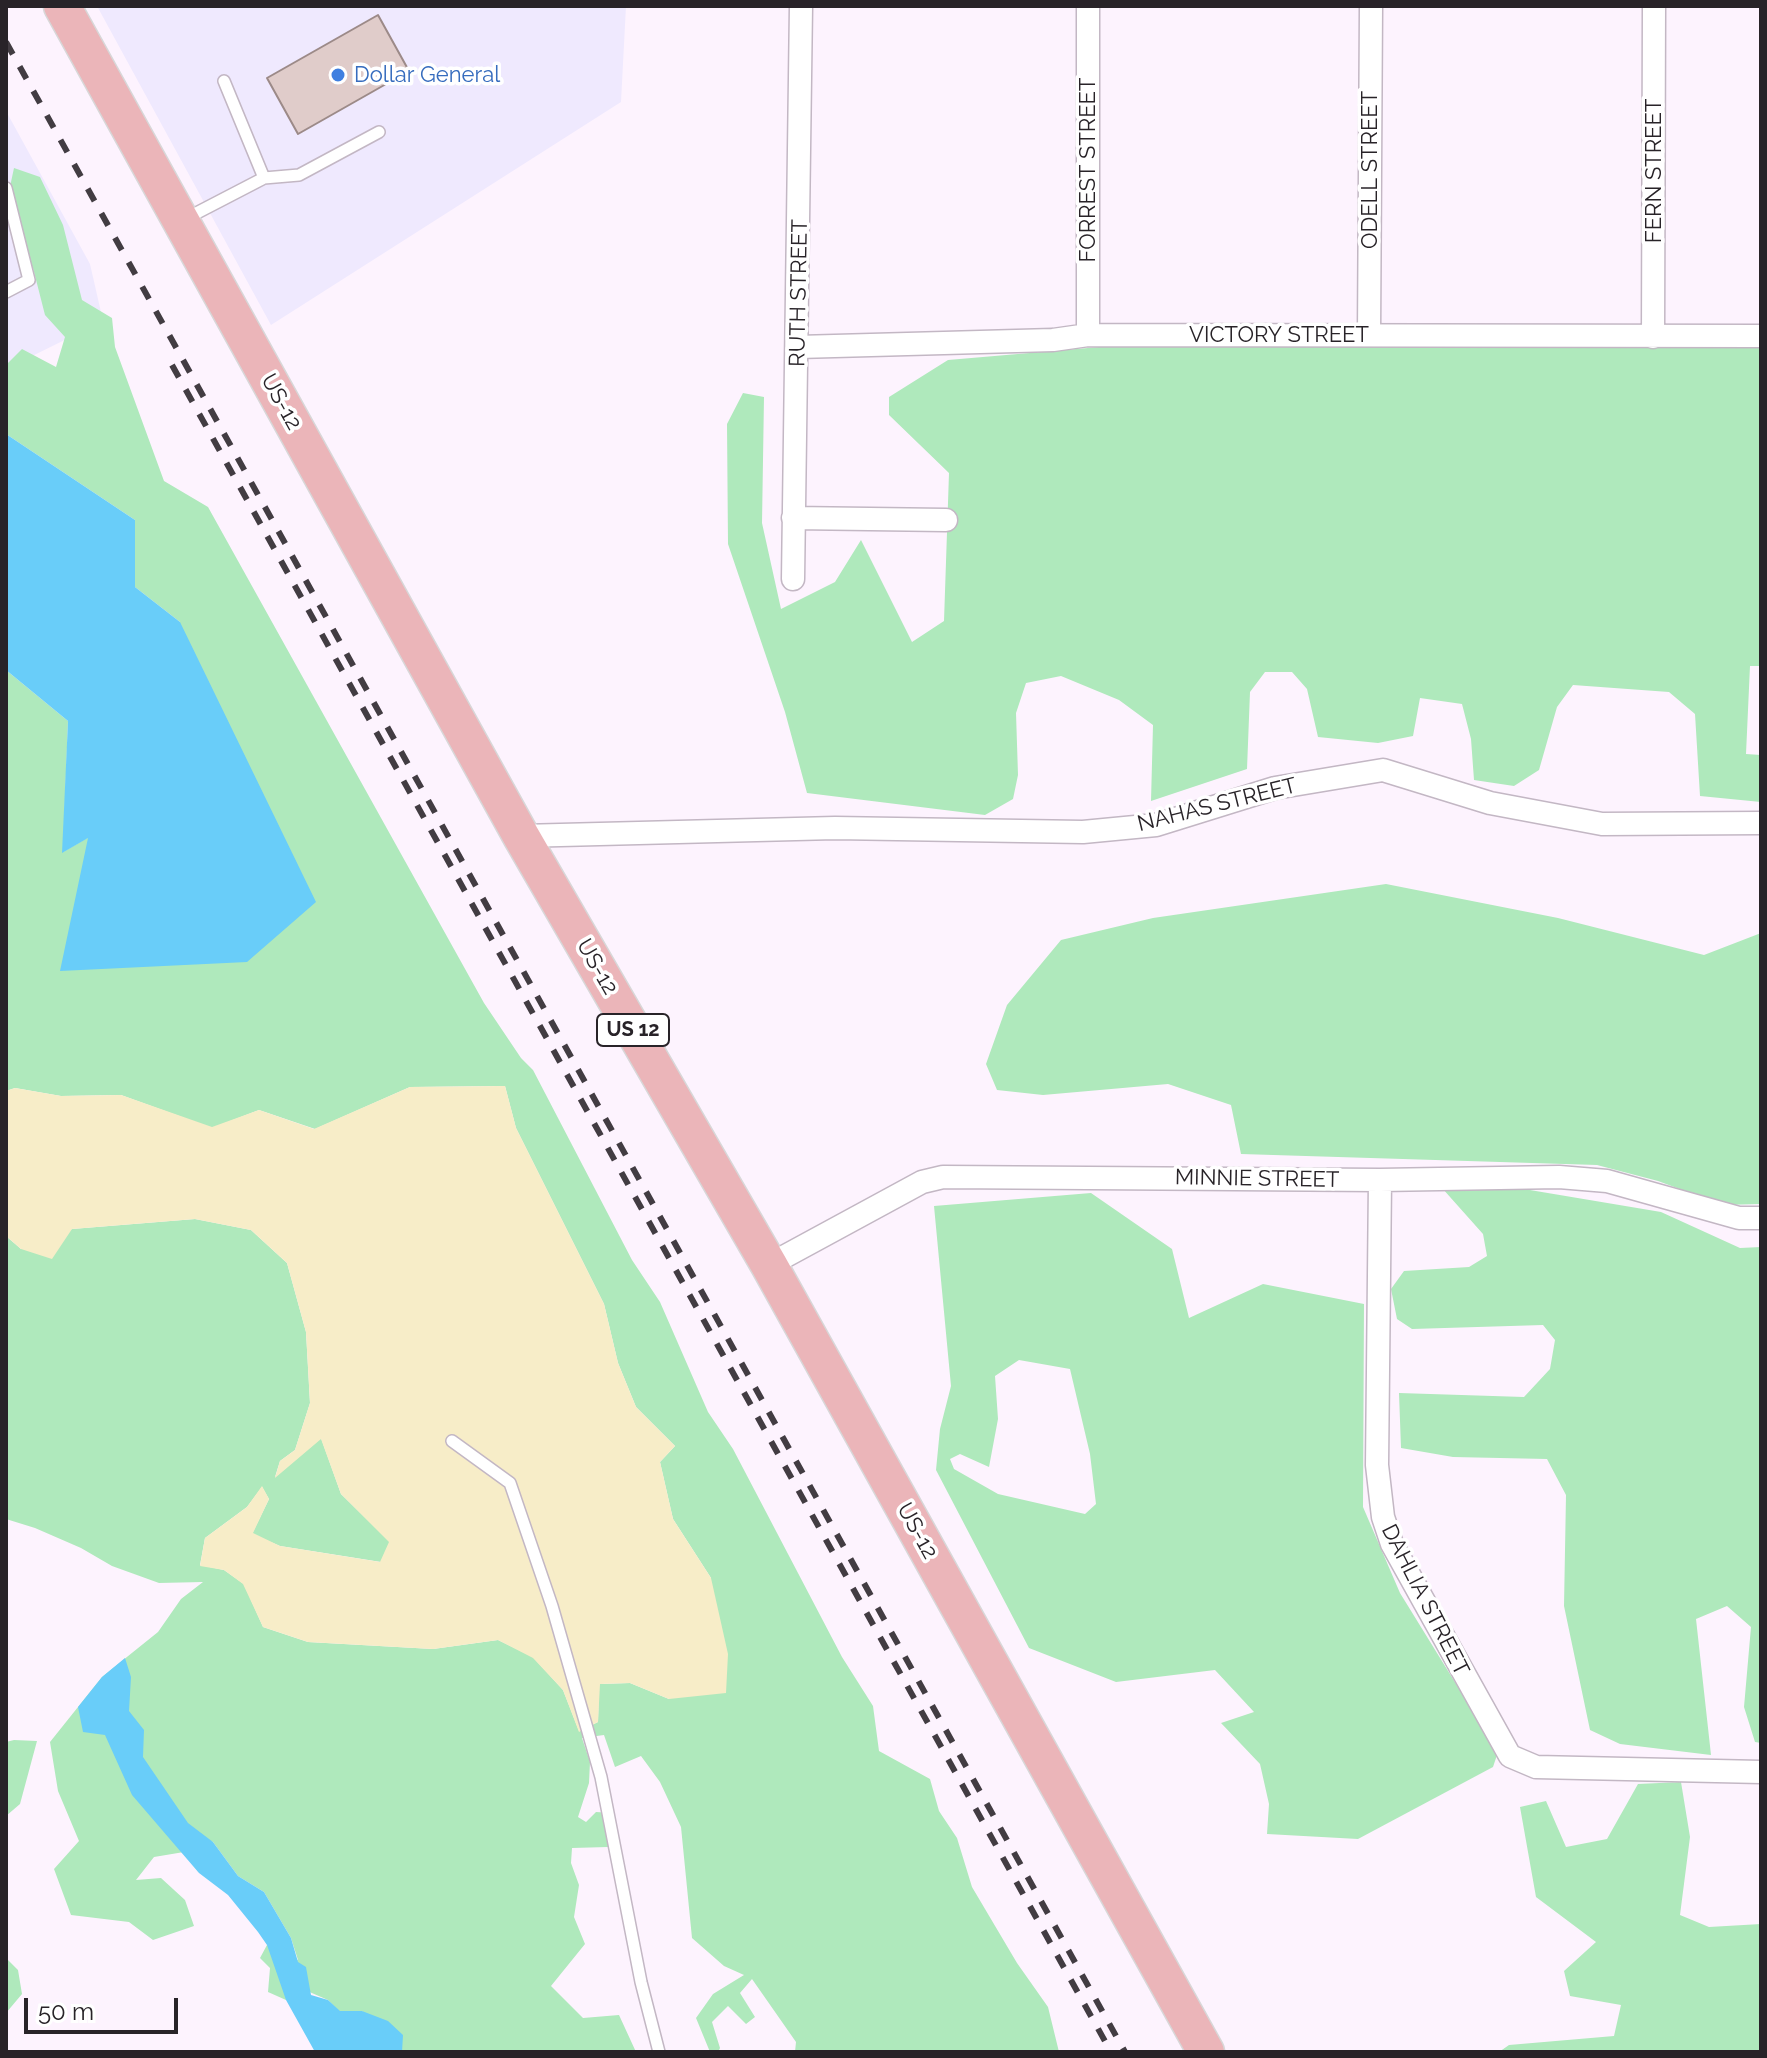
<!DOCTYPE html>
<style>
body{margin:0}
#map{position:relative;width:1767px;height:2058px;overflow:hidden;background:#fdf3fe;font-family:Raleway,sans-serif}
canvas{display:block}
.frame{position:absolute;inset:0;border:8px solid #282328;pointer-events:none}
.scale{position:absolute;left:24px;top:1998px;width:154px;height:36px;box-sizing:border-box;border:4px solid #282328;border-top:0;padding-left:10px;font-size:24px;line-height:28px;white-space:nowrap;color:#282328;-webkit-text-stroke:6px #fff;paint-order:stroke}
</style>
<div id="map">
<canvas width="1767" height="2058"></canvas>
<div class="frame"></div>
<div class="scale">50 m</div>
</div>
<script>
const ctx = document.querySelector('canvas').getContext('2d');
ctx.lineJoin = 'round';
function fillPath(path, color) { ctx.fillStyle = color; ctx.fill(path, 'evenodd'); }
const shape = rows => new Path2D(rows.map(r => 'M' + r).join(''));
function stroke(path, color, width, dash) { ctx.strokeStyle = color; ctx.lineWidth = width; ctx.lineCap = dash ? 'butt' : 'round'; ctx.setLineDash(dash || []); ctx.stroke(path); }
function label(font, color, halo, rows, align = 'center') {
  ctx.font = font + ' Raleway,sans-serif'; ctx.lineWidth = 7; ctx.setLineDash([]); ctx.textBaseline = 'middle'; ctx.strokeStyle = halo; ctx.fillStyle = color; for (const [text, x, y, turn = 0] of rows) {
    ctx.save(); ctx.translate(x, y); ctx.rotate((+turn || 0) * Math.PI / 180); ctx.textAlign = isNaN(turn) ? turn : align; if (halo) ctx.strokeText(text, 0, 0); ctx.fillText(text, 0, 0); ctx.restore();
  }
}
const commercial = shape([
 [97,6,626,6,621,102,271,325],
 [6,111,90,264,103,321,6,369]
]);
const green = shape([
 [14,168,40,177,63,225,82,300,112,318,115,347,164,481,208,507,484,1003,521,1058,533,1070,632,1260,660,1302,708,1412,733,1449,842,1657,873,1706,879,1751,930,1779,939,1811,957,1838,972,1887,1017,1963,1048,2007,1059,2052,795,2052,796,2042,752,1979,740,1993,755,2017,746,2024,728,2006,712,2022,720,2048,718,2052,710,2052,696,2018,713,1994,744,1975,724,1966,692,1938,681,1827,660,1782,641,1756,615,1767,604,1735,582,1738,590,1762,589,1783,578,1817,586,1822,596,1812,613,1813,608,1847,572,1848,571,1863,579,1885,574,1917,585,1944,551,1986,583,2018,619,2015,636,2052,402,2052,362,2011,339,2011,328,2000,298,1987,286,2000,268,1992,270,1968,260,1958,267,1945,298,1960,291,1938,264,1892,238,1876,213,1842,173,1827,199,1873,184,1852,154,1857,136,1880,161,1878,185,1900,194,1926,153,1940,129,1922,71,1915,54,1869,79,1841,58,1791,50,1742,102,1677,158,1632,181,1599,203,1582,159,1583,112,1566,81,1548,35,1528,6,1519,6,1236,21,1249,72,1229,195,1219,251,1230,287,1263,306,1332,310,1403,295,1450,280,1461,275,1477,321,1438,341,1494,390,1542,381,1562,280,1546,252,1534,269,1499,262,1487,247,1507,205,1538,200,1565,224,1570,244,1584,263,1627,308,1642,433,1649,498,1640,533,1657,563,1690,579,1731,598,1722,599,1684,630,1683,669,1699,711,1578,673,1519,660,1462,675,1446,636,1407,618,1363,604,1304,516,1128,505,1086,410,1087,315,1129,259,1110,212,1128,121,1095,61,1096,15,1088,6,1091,6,670,68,721,63,852,89,837,180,622,135,587,135,520,6,434,6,365,22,349,56,367,65,337,45,315,33,268,18,240,8,196],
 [1742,344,1742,348,1761,348,1761,666,1750,666,1746,754,1761,755,1761,802,1700,796,1695,714,1669,692,1573,685,1557,707,1539,770,1514,786,1474,780,1471,739,1462,704,1420,698,1413,736,1378,743,1318,737,1307,689,1292,672,1265,672,1250,692,1247,769,1151,801,1153,725,1119,700,1061,676,1026,683,1016,713,1018,775,1013,799,985,815,807,793,785,712,728,544,727,424,743,393,764,397,762,523,781,609,835,582,861,540,912,642,944,621,949,473,889,415,889,397,948,360,1111,346],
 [1386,884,1558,918,1704,955,1761,933,1761,1204,1723,1205,1658,1181,1597,1165,1241,1154,1231,1105,1168,1084,1043,1095,997,1090,986,1064,1007,1005,1061,940,1153,918],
 [1512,1187,1661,1212,1740,1248,1761,1247,1761,1743,1755,1742,1744,1707,1751,1627,1727,1606,1696,1619,1711,1755,1620,1744,1590,1730,1564,1606,1566,1495,1547,1459,1453,1457,1401,1448,1399,1393,1524,1397,1550,1369,1555,1340,1543,1325,1412,1329,1397,1319,1391,1289,1404,1271,1469,1267,1487,1256,1483,1234,1442,1188],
 [1091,1193,1172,1249,1189,1318,1263,1284,1364,1304,1363,1507,1400,1593,1498,1752,1493,1767,1358,1839,1267,1834,1269,1804,1260,1764,1221,1723,1254,1712,1215,1670,1116,1682,1029,1648,936,1470,940,1429,951,1386,934,1206],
 [1019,1360,1070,1369,1090,1454,1096,1504,1085,1514,998,1494,954,1469,950,1459,960,1454,989,1467,998,1419,995,1376],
 [14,1740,37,1741,20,1804,6,1816,6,1742],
 [1681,1782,1690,1837,1680,1915,1709,1927,1761,1924,1761,2051,1499,2052,1509,2045,1614,2036,1621,2005,1570,1996,1564,1971,1596,1942,1536,1897,1520,1807,1546,1801,1566,1847,1607,1839,1638,1784],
 [6,1958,18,1970,22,1994,6,2013]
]);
const sand = shape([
 [505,1086,516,1128,604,1304,618,1363,636,1407,675,1446,660,1462,673,1519,711,1578,728,1654,726,1693,669,1699,630,1683,600,1684,598,1722,579,1732,563,1690,533,1658,498,1640,433,1649,308,1642,263,1627,243,1584,224,1570,200,1566,205,1538,247,1507,262,1486,269,1499,253,1533,280,1546,380,1562,389,1542,341,1494,321,1439,275,1478,280,1461,295,1450,310,1403,306,1332,287,1263,251,1230,195,1219,72,1229,52,1259,21,1249,6,1236,6,1091,15,1088,61,1096,121,1095,212,1127,259,1110,314,1129,410,1087]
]);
const water = shape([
 [6,434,135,520,135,587,180,622,316,902,247,962,60,971,88,838,62,853,68,721,6,670],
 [125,1658,131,1677,129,1711,144,1730,143,1757,188,1823,213,1842,238,1876,264,1892,291,1938,298,1962,306,1967,311,1995,328,2000,340,2011,362,2011,388,2021,403,2035,402,2052,315,2052,286,2000,267,1945,258,1932,228,1895,199,1873,132,1795,105,1735,83,1732,78,1707,102,1677]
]);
const building = shape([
 [378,15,409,71,298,134,267,78,378,15]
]);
const lane = shape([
 [224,81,264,178],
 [6,188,29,280,6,292],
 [185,219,264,178,299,175,379,132],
 [452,1441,510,1483,552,1606,601,1777,641,1982,659,2052]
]);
const street = shape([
 [1088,335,1088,6],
 [1369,335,1371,6],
 [1653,337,1654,6],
 [798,347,1053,340,1088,335,1761,336],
 [793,518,946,520],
 [793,579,801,6],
 [521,836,835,828,1083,832,1156,825,1275,788,1383,770,1490,803,1602,824,1761,823],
 [1380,1180,1377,1465,1383,1517,1392,1544,1510,1756,1536,1767,1761,1772],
 [769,1265,922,1182,943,1177,1380,1180,1559,1177,1607,1181,1739,1218,1761,1218]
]);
const primary = shape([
 [62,6,521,836,769,1265,1206,2052]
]);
const rail = shape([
 [6,42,1125,2052],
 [172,365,1111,2052]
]);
const markers = [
 [338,75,8,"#3f7fe0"]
];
const shields = [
 [633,1030,72]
];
const shieldNames = [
 ["US 12",633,1030]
];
const shopNames = [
 ["Dollar General",354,75]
];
const streetNames = [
 ["FORREST STREET",1088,170,-90],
 ["ODELL STREET",1370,170,-90],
 ["FERN STREET",1654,171,-90],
 ["RUTH STREET",799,293,-89],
 ["VICTORY STREET",1279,335],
 ["US-12",281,402,61],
 ["NAHAS STREET",1217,805,-14],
 ["US-12",597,967,60],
 ["MINNIE STREET",1257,1179,1],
 ["US-12",917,1531,61],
 ["DAHLIA STREET",1425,1600,63]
];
fillPath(commercial, '#efe9fe');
fillPath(green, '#afe9bc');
fillPath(sand, '#f7edc8');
fillPath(water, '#69cdf9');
fillPath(building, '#e0ccca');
stroke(building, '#9c8a88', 2);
stroke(lane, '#c3b7c4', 14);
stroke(street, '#c3b7c4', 25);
stroke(primary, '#d8d7d8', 39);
stroke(lane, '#fff', 11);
stroke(street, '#fff', 22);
stroke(primary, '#ebb5b9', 36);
stroke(rail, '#423c42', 6, [14, 14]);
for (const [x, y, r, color] of markers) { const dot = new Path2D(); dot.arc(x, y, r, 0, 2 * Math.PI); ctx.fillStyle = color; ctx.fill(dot); stroke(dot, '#fff', 3); }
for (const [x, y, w] of shields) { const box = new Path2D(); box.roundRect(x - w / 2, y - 16, w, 32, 6); ctx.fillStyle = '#fff'; ctx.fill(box); stroke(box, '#282328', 2); }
label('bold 20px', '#282328', null, shieldNames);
label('22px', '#366cbe', '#fff', shopNames, 'left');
label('22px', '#282328', '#fff', streetNames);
</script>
